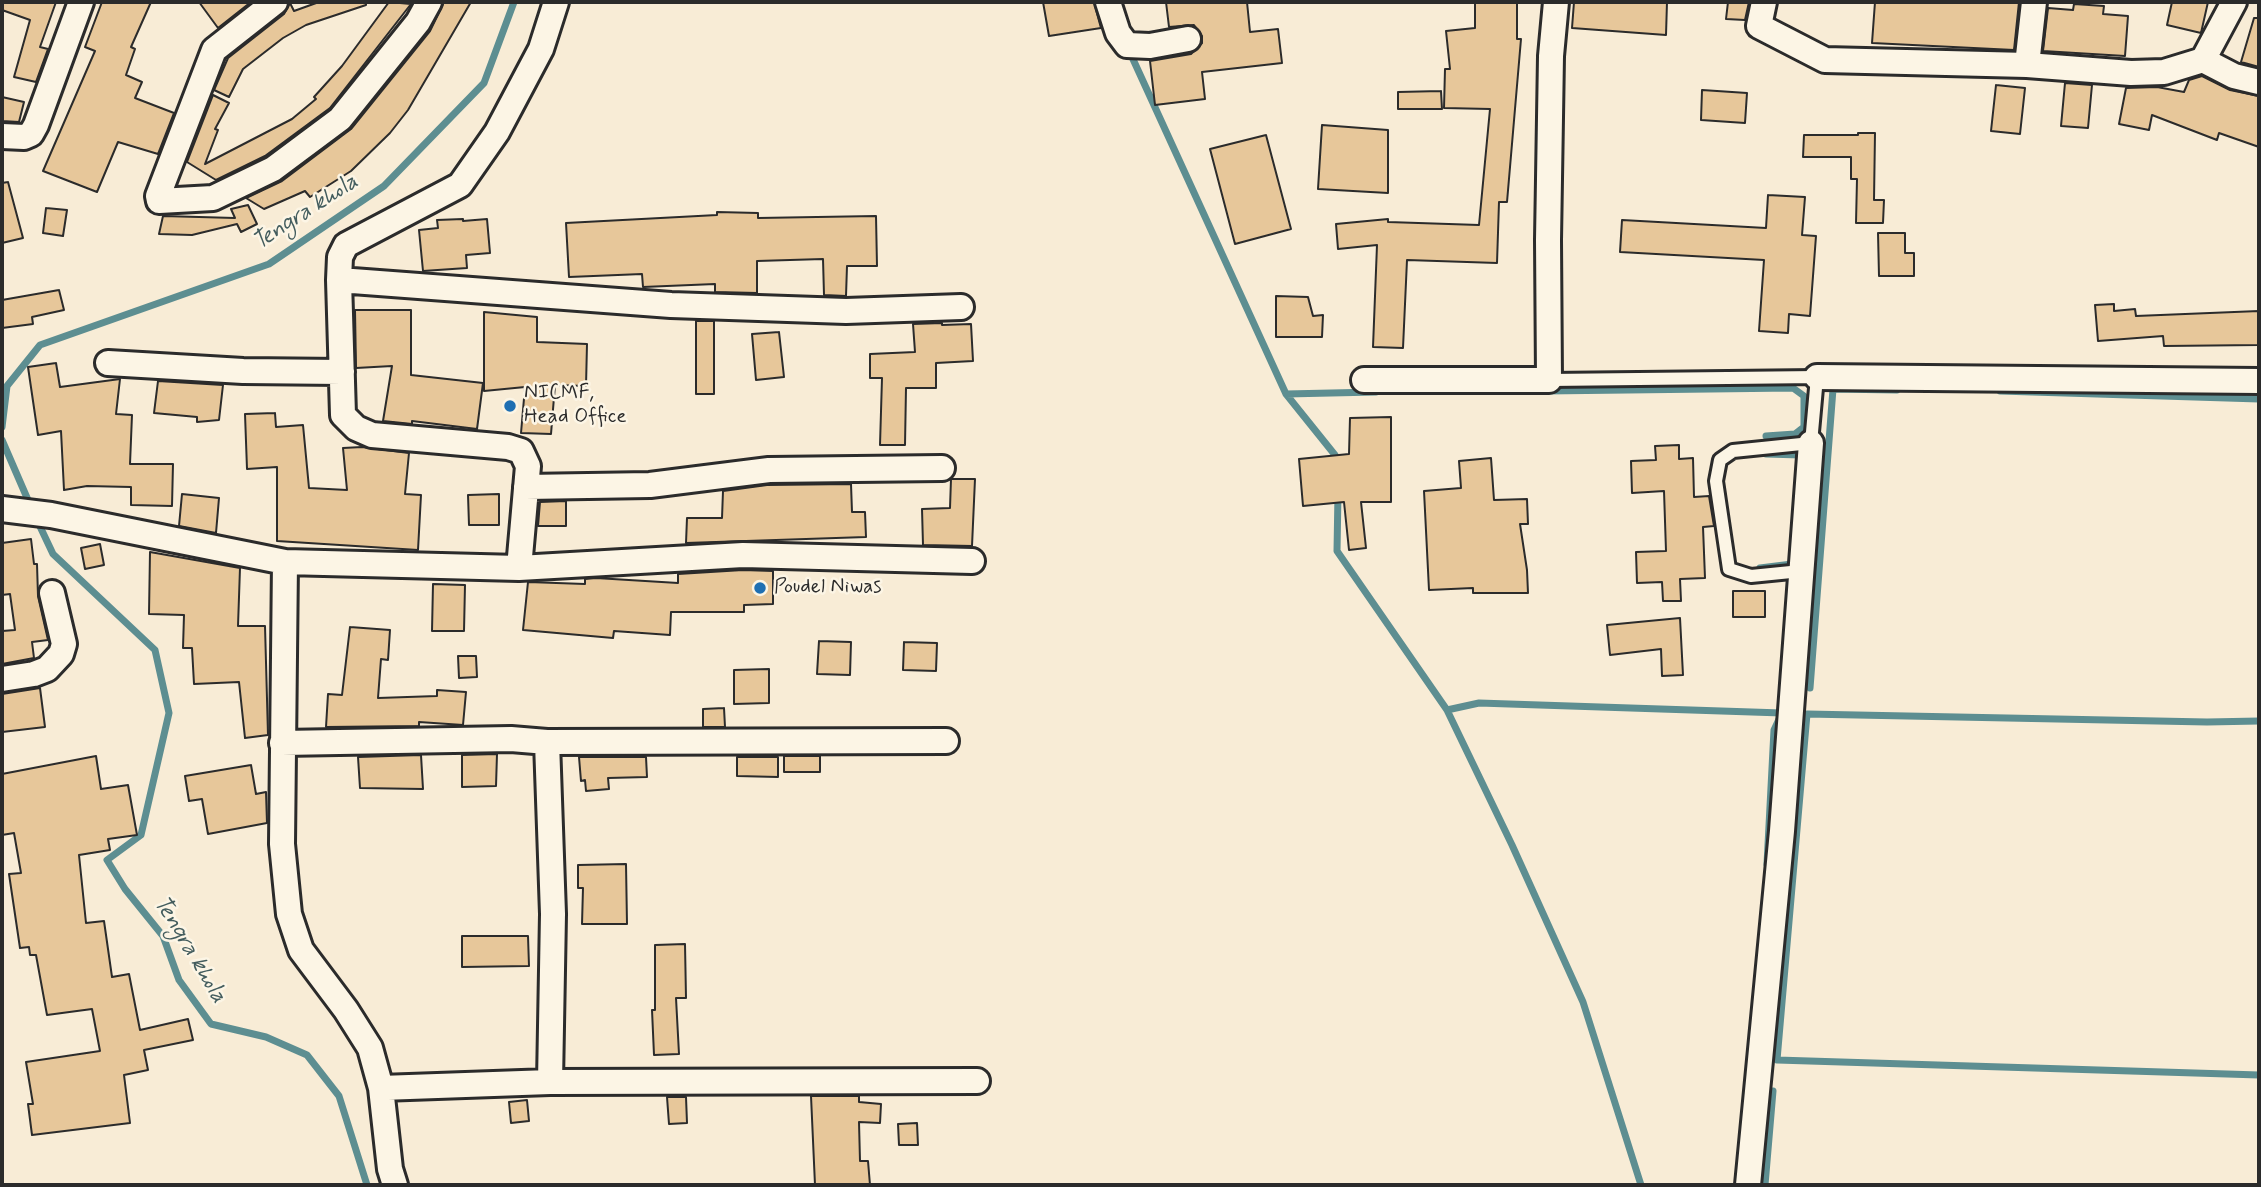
<!DOCTYPE html>
<style>
body{margin:0}
#map{position:relative;width:2261px;height:1187px;overflow:hidden;background:#f8ecd6;font-family:Mynerve,sans-serif}
canvas{display:block}
.frame{position:absolute;inset:0;border:4px solid #2b2b2b;pointer-events:none}
</style>
<div id="map">
<canvas width="2261" height="1187"></canvas>
<div class="frame"></div>
</div>
<script>
const ctx = document.querySelector('canvas').getContext('2d');
ctx.lineJoin = 'round';
const shape = rows => new Path2D(rows.map(r => 'M' + r).join(''));
function stroke(path, color, width, dash) { ctx.strokeStyle = color; ctx.lineWidth = width; ctx.lineCap = dash ? 'butt' : 'round'; ctx.setLineDash(dash || []); ctx.stroke(path); }
function fillPath(path, color) { ctx.fillStyle = color; ctx.fill(path, 'evenodd'); }
function label(font, color, halo, rows, align = 'center') {
  ctx.font = font + ' Mynerve,sans-serif'; ctx.lineWidth = 5; ctx.setLineDash([]); ctx.textBaseline = 'middle'; ctx.strokeStyle = halo; ctx.fillStyle = color; for (const [text, x, y, turn = 0] of rows) {
    ctx.save(); ctx.translate(x, y); ctx.rotate((+turn || 0) * Math.PI / 180); ctx.textAlign = isNaN(turn) ? turn : align; if (halo) ctx.strokeText(text, 0, 0); ctx.fillText(text, 0, 0); ctx.restore();
  }
}
const stream = shape([
 [1132,57,1286,394,1335,455,1336,464],
 [1545,391,1793,388,1804,396,1804,427,1795,434,1766,436],
 [2000,391,2259,399],
 [1286,394,1376,392],
 [2,427,7,386,40,345,269,264,384,186,484,83,514,2],
 [2,440,31,507],
 [1766,454,1801,455,1800,459],
 [1338,493,1337,551,1447,710,1512,845,1583,1002,1641,1185],
 [36,518,53,554,155,650,169,713,141,835,107,860,125,889,163,936,179,980,211,1024,266,1037,307,1055,339,1096,367,1185],
 [1760,568,1792,564,1792,558],
 [1810,688,1833,389,1897,390],
 [1447,710,1479,703,1782,713],
 [2259,721,2207,722,1807,714,1777,1060,2259,1075],
 [1767,864,1774,730,1782,713],
 [1765,1185,1773,1091]
]);
const building = shape([
 [2,2,56,2,40,47,48,49,36,82,14,77,30,20,2,10,2,2],
 [102,2,151,2,131,47,135,49,126,75,142,82,135,98,174,113,158,154,118,142,97,192,43,171,95,51,85,47,102,2],
 [199,2,251,2,218,28,199,2],
 [319,2,366,2,366,5,306,25,283,38,243,69,229,97,214,90,228,58,284,14,290,3,294,11,319,2],
 [389,2,411,4,330,108,265,156,216,180,187,162,213,95,229,103,215,129,218,130,205,164,292,119,316,99,314,97,342,66,389,2],
 [444,2,471,2,408,110,390,133,351,171,310,197,305,191,264,209,246,198,282,181,351,129,430,31,444,2],
 [1043,2,1094,2,1101,28,1049,36,1043,2],
 [1166,2,1247,2,1250,32,1278,29,1282,63,1202,72,1205,99,1155,105,1150,61,1191,54,1202,43,1202,36,1194,25,1169,27,1166,2],
 [1475,2,1517,2,1517,39,1521,39,1507,202,1499,202,1497,263,1407,260,1403,348,1373,347,1377,245,1338,249,1336,224,1388,219,1388,222,1479,225,1490,109,1444,108,1445,69,1450,69,1446,31,1475,28,1475,2],
 [1574,2,1667,2,1666,35,1572,28,1574,2],
 [1728,2,1749,2,1745,20,1726,19,1728,2],
 [1875,2,2019,2,2014,50,1872,43,1875,2],
 [2172,2,2208,2,2201,33,2167,25,2172,2],
 [2074,4,2104,6,2103,14,2128,16,2125,56,2043,51,2048,8,2073,10,2074,4],
 [2254,18,2259,18,2259,67,2241,62,2254,18],
 [2202,76,2230,90,2259,96,2259,147,2219,133,2217,140,2152,115,2149,130,2119,124,2126,88,2157,87,2184,92,2189,80,2202,76],
 [2065,83,2092,85,2088,128,2061,126,2065,83],
 [1996,85,2025,88,2020,134,1991,131,1996,85],
 [1702,90,1747,93,1745,123,1701,120,1702,90],
 [1441,91,1442,109,1398,109,1398,92,1441,91],
 [2,97,24,102,19,122,2,121,2,97],
 [1322,125,1388,130,1388,193,1318,189,1322,125],
 [1858,133,1875,133,1874,200,1884,200,1883,223,1856,223,1857,179,1851,179,1851,157,1803,157,1804,135,1858,135,1858,133],
 [1266,135,1291,229,1235,244,1210,149,1266,135],
 [8,182,23,238,2,243,2,183,8,182],
 [1768,195,1805,197,1802,235,1816,236,1810,316,1789,314,1788,333,1759,331,1764,260,1620,252,1622,220,1766,228,1768,195],
 [248,205,257,224,241,232,237,224,192,235,159,234,163,216,235,218,231,209,248,205],
 [46,208,67,210,63,236,43,233,46,208],
 [717,212,758,213,758,218,876,216,877,266,847,266,846,296,824,295,823,259,757,261,757,293,715,292,715,284,643,287,642,274,569,277,566,223,717,215,717,212],
 [463,219,463,221,487,219,490,253,466,255,467,268,423,271,419,230,438,228,437,220,463,219],
 [1878,233,1905,233,1905,253,1914,253,1914,276,1879,276,1878,233],
 [59,290,64,310,32,317,33,324,2,328,2,300,59,290],
 [1276,296,1308,297,1313,316,1323,315,1322,337,1276,337,1276,296],
 [2114,304,2114,311,2135,309,2136,316,2259,311,2259,345,2164,346,2163,336,2098,341,2095,305,2114,304],
 [355,310,411,310,411,375,483,383,477,429,412,421,412,424,383,421,392,366,356,368,355,310],
 [484,312,537,317,537,342,587,344,586,386,555,385,551,434,521,433,525,387,484,391,484,312],
 [696,321,714,321,714,394,696,394,696,321],
 [942,323,942,325,971,324,973,361,936,363,936,388,906,388,905,445,880,445,882,378,870,378,870,354,915,352,913,324,942,323],
 [779,332,784,377,756,380,752,334,779,332],
 [56,363,60,387,120,379,116,414,132,415,130,464,173,464,172,506,131,505,131,487,87,486,64,490,61,431,38,435,28,367,56,363],
 [158,381,223,385,219,420,197,422,197,417,154,413,158,381],
 [275,413,276,427,303,425,309,488,347,490,343,448,362,447,409,453,405,494,421,495,418,550,277,541,277,467,247,469,245,414,275,413],
 [1391,417,1391,502,1361,502,1366,548,1349,550,1344,502,1303,506,1299,459,1349,454,1350,418,1391,417],
 [1679,445,1679,459,1693,458,1694,497,1709,496,1714,526,1703,527,1705,578,1680,579,1681,601,1663,601,1662,582,1637,583,1636,552,1666,551,1664,491,1632,493,1631,461,1656,460,1655,446,1679,445],
 [1491,458,1494,500,1527,499,1528,524,1520,524,1527,570,1528,593,1473,593,1473,588,1429,590,1424,491,1461,488,1459,461,1491,458],
 [951,479,975,479,972,546,923,545,922,509,950,508,951,479],
 [851,484,852,512,865,512,866,537,686,543,687,518,722,518,723,491,767,485,851,484],
 [182,494,219,498,216,533,179,526,182,494],
 [499,494,499,525,469,525,468,495,499,494],
 [566,501,566,526,538,526,540,502,566,501],
 [31,539,34,564,37,564,38,596,48,640,32,642,34,658,2,664,2,631,15,630,10,594,2,595,2,543,31,539],
 [100,544,104,565,85,569,81,548,100,544],
 [150,552,240,568,238,626,265,626,268,735,245,738,239,682,194,684,192,648,183,648,184,615,149,614,150,552],
 [743,570,773,571,773,604,744,605,744,612,671,612,670,635,614,631,613,638,523,630,528,582,585,584,585,579,596,578,678,583,678,574,743,570],
 [433,584,465,585,464,631,432,631,433,584],
 [1733,591,1765,591,1765,617,1733,617,1733,591],
 [1680,618,1683,675,1662,676,1661,649,1610,655,1607,625,1680,618],
 [350,627,390,630,388,660,381,659,378,698,437,696,437,690,466,692,463,725,419,722,419,726,326,727,328,694,342,695,350,627],
 [819,641,851,642,850,675,817,674,819,641],
 [904,642,937,643,936,671,903,670,904,642],
 [458,656,476,656,477,677,459,678,458,656],
 [769,669,769,703,734,704,734,670,769,669],
 [40,688,45,727,2,732,2,694,40,688],
 [724,708,725,727,703,727,703,709,724,708],
 [497,754,496,786,462,787,462,755,497,754],
 [421,755,423,789,360,788,358,757,421,755],
 [96,756,101,789,128,785,137,835,108,839,110,850,79,855,86,923,104,921,112,977,129,974,140,1030,188,1019,193,1040,144,1050,148,1070,124,1075,130,1123,32,1135,28,1104,33,1104,26,1062,100,1051,92,1009,47,1015,36,955,30,955,29,947,20,948,9,874,21,873,14,833,2,835,2,774,96,756],
 [784,756,820,756,820,772,784,772,784,756],
 [579,757,646,757,647,777,608,778,609,789,586,791,585,780,581,781,579,757],
 [737,757,778,757,778,777,737,776,737,757],
 [251,765,256,794,266,792,267,823,208,834,202,799,189,801,185,776,251,765],
 [626,864,627,924,582,924,583,888,578,888,578,865,626,864],
 [462,936,528,936,529,966,462,967,462,936],
 [685,944,686,998,676,998,679,1054,654,1055,652,1010,655,1010,655,945,685,944],
 [811,1096,859,1096,859,1102,881,1104,880,1123,859,1122,860,1161,868,1161,870,1185,815,1185,811,1096],
 [667,1097,686,1097,687,1123,669,1124,667,1097],
 [527,1100,529,1121,511,1123,509,1102,527,1100],
 [917,1123,918,1145,899,1145,898,1124,917,1123]
]);
const lane = shape([
 [1549,380,1817,377,1811,443,1733,451,1720,460,1716,481,1729,569,1751,576,1801,571]
]);
const street = shape([
 [275,2,214,50,158,196,159,201,213,198,273,169,340,119,418,22,429,2],
 [556,2,541,49,497,132,460,185,346,245,340,257,339,280,671,305,846,311,961,307],
 [1108,2,1118,33,1127,45,1150,46,1188,39],
 [1764,2,1759,26,1825,60,2027,65,2131,73,2164,72,2203,60],
 [2234,2,2203,60,2234,76,2259,82],
 [2027,65,2034,2],
 [2,136,24,137,31,134,36,125,81,2],
 [339,280,343,415,356,428,372,435,508,447,521,451,528,466,519,568,285,562,282,844,289,914,301,950,346,1010,370,1048,381,1088],
 [108,363,243,371,342,372],
 [1817,377,2259,381],
 [1364,380,1549,380,1548,240,1551,56,1556,2],
 [526,487,650,485,769,470,942,468],
 [2,509,51,515,285,562],
 [519,568,743,555,972,561],
 [2,679,34,674,47,669,61,654,64,644,52,593],
 [547,742,946,741],
 [282,743,511,739,547,742,553,914,550,1082],
 [395,1185,390,1169,381,1088,550,1082,977,1081],
 [1748,1185,1782,831,1811,443]
]);
const markers = [
 [510,406,7,"#1f6fb2"],
 [760,588,7,"#1f6fb2"]
];
const poiNames = [
 ["NICMF,",524,394],
 ["Head Office",524,418],
 ["Poudel Niwas",774,588]
];
const waterNames = [
 ["Tengra khola",306,213,-33],
 ["Tengra khola",189,950,59]
];
stroke(stream, '#5d8e91', 7);
fillPath(building, '#e7c79a');
stroke(building, '#2b2b2b', 2);
stroke(lane, '#2b2b2b', 18);
stroke(street, '#2b2b2b', 30);
stroke(lane, '#fcf5e5', 12);
stroke(street, '#fcf5e5', 24);
for (const [x, y, r, color] of markers) { const dot = new Path2D(); dot.arc(x, y, r, 0, 2 * Math.PI); ctx.fillStyle = color; ctx.fill(dot); stroke(dot, '#fcf5e5', 2.5); }
label('21px', '#2b2b2b', '#fcf5e5', poiNames, 'left');
label('italic 23px', '#445d5e', '#fcf5e5', waterNames);
</script>
